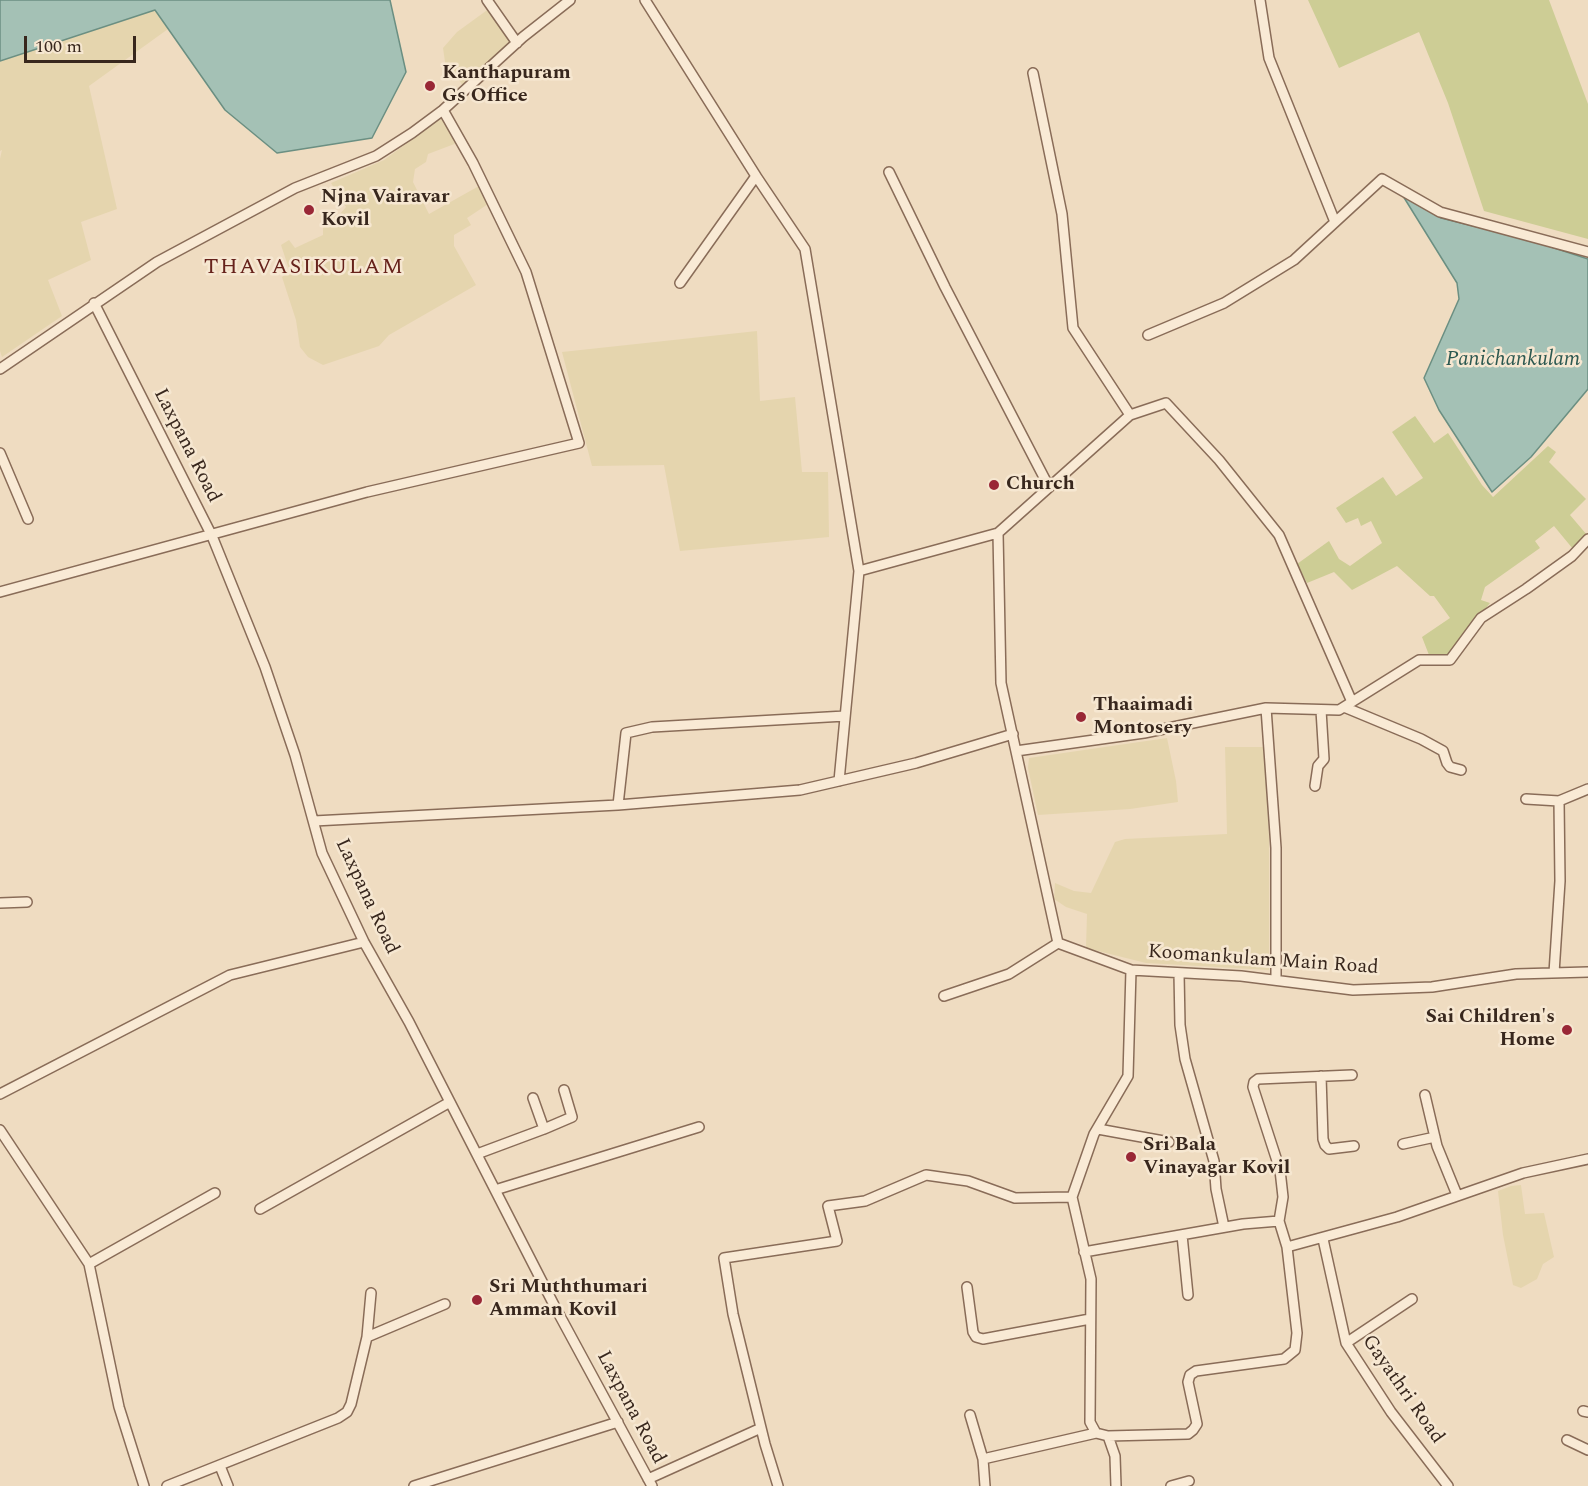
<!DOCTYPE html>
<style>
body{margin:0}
#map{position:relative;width:1588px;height:1486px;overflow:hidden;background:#efdcc1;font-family:Spectral,serif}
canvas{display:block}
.scale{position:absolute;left:24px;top:36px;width:112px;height:27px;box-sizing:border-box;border:3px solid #38271d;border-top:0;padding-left:8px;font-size:18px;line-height:21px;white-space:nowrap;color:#38271d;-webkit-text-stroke:4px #f6e7d1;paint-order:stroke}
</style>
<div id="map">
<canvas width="1588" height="1486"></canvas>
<div class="scale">100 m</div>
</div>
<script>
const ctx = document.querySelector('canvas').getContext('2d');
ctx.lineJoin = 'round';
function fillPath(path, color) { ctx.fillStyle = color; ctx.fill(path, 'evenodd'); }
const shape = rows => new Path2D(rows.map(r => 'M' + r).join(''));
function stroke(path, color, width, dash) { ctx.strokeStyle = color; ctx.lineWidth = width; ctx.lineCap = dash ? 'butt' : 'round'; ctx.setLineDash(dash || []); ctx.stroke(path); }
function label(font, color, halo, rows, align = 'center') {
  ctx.font = font + ' Spectral,serif'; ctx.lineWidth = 5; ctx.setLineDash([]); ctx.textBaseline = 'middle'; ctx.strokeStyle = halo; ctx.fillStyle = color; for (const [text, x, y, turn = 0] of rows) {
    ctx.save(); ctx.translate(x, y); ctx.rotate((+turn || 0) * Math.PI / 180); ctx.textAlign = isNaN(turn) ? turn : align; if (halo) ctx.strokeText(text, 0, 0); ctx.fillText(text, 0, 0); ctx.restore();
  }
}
const farmland = shape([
 [490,8,512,41,463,86,459,80,446,69,443,48,457,32],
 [155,10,168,29,89,86,117,209,81,222,91,260,48,280,62,316,2,357,0,351,0,159,2,150,0,151,0,61],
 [441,118,457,143,428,154,426,162,415,169,413,182,429,214,479,186,488,204,467,218,471,225,454,235,454,246,476,285,389,335,379,346,323,365,308,357,300,347,296,320,282,277,290,272,281,245,289,240,295,248,323,235,323,228,340,214,346,207,331,183,384,160],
 [757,331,760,401,795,397,802,472,828,472,829,537,680,551,664,465,592,466,562,352],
 [1167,738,1176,781,1178,802,1130,809,1038,815,1028,768,1029,758],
 [1225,747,1264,747,1269,838,1269,970,1146,963,1086,948,1087,914,1066,907,1054,899,1055,883,1074,891,1091,893,1115,842,1125,839,1227,834],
 [1521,1185,1525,1214,1544,1213,1554,1257,1543,1264,1537,1279,1521,1288,1513,1285,1503,1235,1498,1191,1511,1186]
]);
const green = shape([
 [1308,0,1549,0,1588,104,1588,239,1484,211,1448,103,1419,32,1339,68],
 [1415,416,1434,443,1448,433,1482,485,1493,497,1548,446,1556,452,1549,462,1586,499,1570,515,1587,535,1573,549,1554,526,1535,541,1540,548,1485,587,1481,600,1490,603,1448,656,1429,655,1422,637,1450,618,1434,596,1430,596,1397,566,1352,590,1334,572,1307,583,1297,564,1329,541,1339,559,1350,566,1382,543,1371,521,1361,526,1358,518,1346,523,1336,508,1383,477,1396,496,1423,478,1392,432]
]);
const water = shape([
 [0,0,390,0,406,72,372,138,277,153,225,110,155,10,0,61,0,0],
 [1403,196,1441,218,1530,240,1588,259,1588,389,1531,457,1492,492,1439,410,1424,378,1459,299,1457,283,1403,196]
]);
const minor = shape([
 [487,0,517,43],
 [645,0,756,176,805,249,859,571,998,533,1130,415,1073,328,1062,214,1033,73],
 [1260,0,1269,58,1335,222],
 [889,172,945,287,1049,487],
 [680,283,756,176],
 [94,303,212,536,265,667,295,755,322,853,364,942,409,1022,554,1305,652,1486],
 [1148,335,1224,303,1294,260,1382,179,1440,212,1588,252],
 [0,369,157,262,295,188,376,156,412,133,443,110,523,37,570,0],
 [1130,415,1166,403,1219,460,1279,535,1352,702],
 [0,453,28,519],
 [998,533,1001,683,1058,943,1131,970],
 [0,592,367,492,579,443,526,272,473,163,443,110],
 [1344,707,1421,739,1443,751,1447,763,1450,767,1461,770],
 [1266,708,1276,848,1276,980],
 [1016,751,1144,733,1266,708,1339,710,1419,660,1450,660,1481,618,1526,589,1572,556,1588,539],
 [839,781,859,571],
 [1315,786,1318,766,1324,759,1321,710],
 [1526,799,1559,801,1588,789],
 [618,805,626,733,652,727,845,716],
 [314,821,618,805,800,790,916,763,1013,734],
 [0,903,27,902],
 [1179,973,1180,1025,1185,1059,1214,1161,1216,1189,1224,1227],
 [1554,973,1560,881,1559,801],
 [944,996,1009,974,1058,943],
 [1321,1076,1323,1139,1325,1145,1329,1149,1354,1146],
 [0,1094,230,975,364,942],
 [1425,1095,1437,1146,1457,1195],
 [544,1129,572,1117,564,1090],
 [1098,1129,1169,1142],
 [0,1130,89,1264,119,1407,144,1486],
 [1403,1144,1435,1137],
 [477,1154,544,1129,533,1098],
 [495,1190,699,1127],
 [1072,1197,1091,1279,1090,1422,1096,1433,1108,1436,1115,1456,1116,1486],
 [260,1209,450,1102],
 [1279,1221,1283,1197,1280,1170,1253,1087,1254,1082,1258,1079,1352,1075],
 [1182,1235,1188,1295],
 [1323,1239,1346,1343,1391,1412,1448,1486],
 [1084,1252,1243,1224,1279,1221,1287,1247,1397,1217,1523,1173,1588,1159],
 [89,1264,215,1193],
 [967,1287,973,1332,976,1337,983,1339,1090,1319],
 [367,1337,445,1304],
 [1346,1343,1412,1299],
 [1583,1411,1588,1412],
 [970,1415,983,1459,985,1486],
 [1108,1436,1188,1434,1193,1430,1197,1424,1188,1382,1190,1375,1196,1371,1284,1359,1295,1350,1297,1333,1287,1247],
 [1567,1440,1588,1450],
 [983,1459,1096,1433],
 [220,1466,228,1486],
 [648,1479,761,1428],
 [167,1486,338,1418,347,1412,351,1404,367,1337,371,1293],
 [414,1486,618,1422],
 [778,1486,765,1444,733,1314,724,1258,837,1241,828,1206,865,1201,926,1175,968,1181,1015,1198,1072,1197,1094,1134,1128,1076,1131,970,1241,976,1353,990,1432,987,1516,974,1588,972],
 [1171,1486,1189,1481]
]);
const markers = [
 [430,86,6,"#992736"],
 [309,210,6,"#992736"],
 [994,485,6,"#992736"],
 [1081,717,6,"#992736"],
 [1567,1030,6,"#992736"],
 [1131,1157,6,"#992736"],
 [477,1300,6,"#992736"]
];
const poiNames = [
 ["Kanthapuram",442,74],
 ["Gs Office",442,97],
 ["Njna Vairavar",321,198],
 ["Kovil",321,221],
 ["Church",1006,485],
 ["Thaaimadi",1093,706],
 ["Montosery",1093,729],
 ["Sai Children's",1555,1018,"right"],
 ["Home",1555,1041,"right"],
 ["Sri Bala",1143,1146],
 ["Vinayagar Kovil",1143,1169],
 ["Sri Muththumari",489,1288],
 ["Amman Kovil",489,1311]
];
const streetNames = [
 ["Laxpana Road",186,446,63],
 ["Laxpana Road",366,897,65],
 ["Koomankulam Main Road",1263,961,4],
 ["Gayathri Road",1402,1390,55],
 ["Laxpana Road",630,1408,62]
];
const waterNames = [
 ["Panichankulam",1513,361]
];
const quarterNames = [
 ["THAVASIKULAM",304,269]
];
fillPath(farmland, '#e5d5ae');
fillPath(green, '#cdcd95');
fillPath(water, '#a4c1b5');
stroke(water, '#6b8f82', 1.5);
stroke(minor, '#896c58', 12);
stroke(minor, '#f9ead5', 9);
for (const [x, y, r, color] of markers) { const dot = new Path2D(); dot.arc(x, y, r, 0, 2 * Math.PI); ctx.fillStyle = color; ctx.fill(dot); stroke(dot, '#f6e7d1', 2); }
label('bold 20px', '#38271d', '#f6e7d1', poiNames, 'left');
label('20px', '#38271d', '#f6e7d1', streetNames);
label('italic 21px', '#2c5850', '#f6e7d1', waterNames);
ctx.letterSpacing = '1.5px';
label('22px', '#66221b', '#f6e7d1', quarterNames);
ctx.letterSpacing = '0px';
</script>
